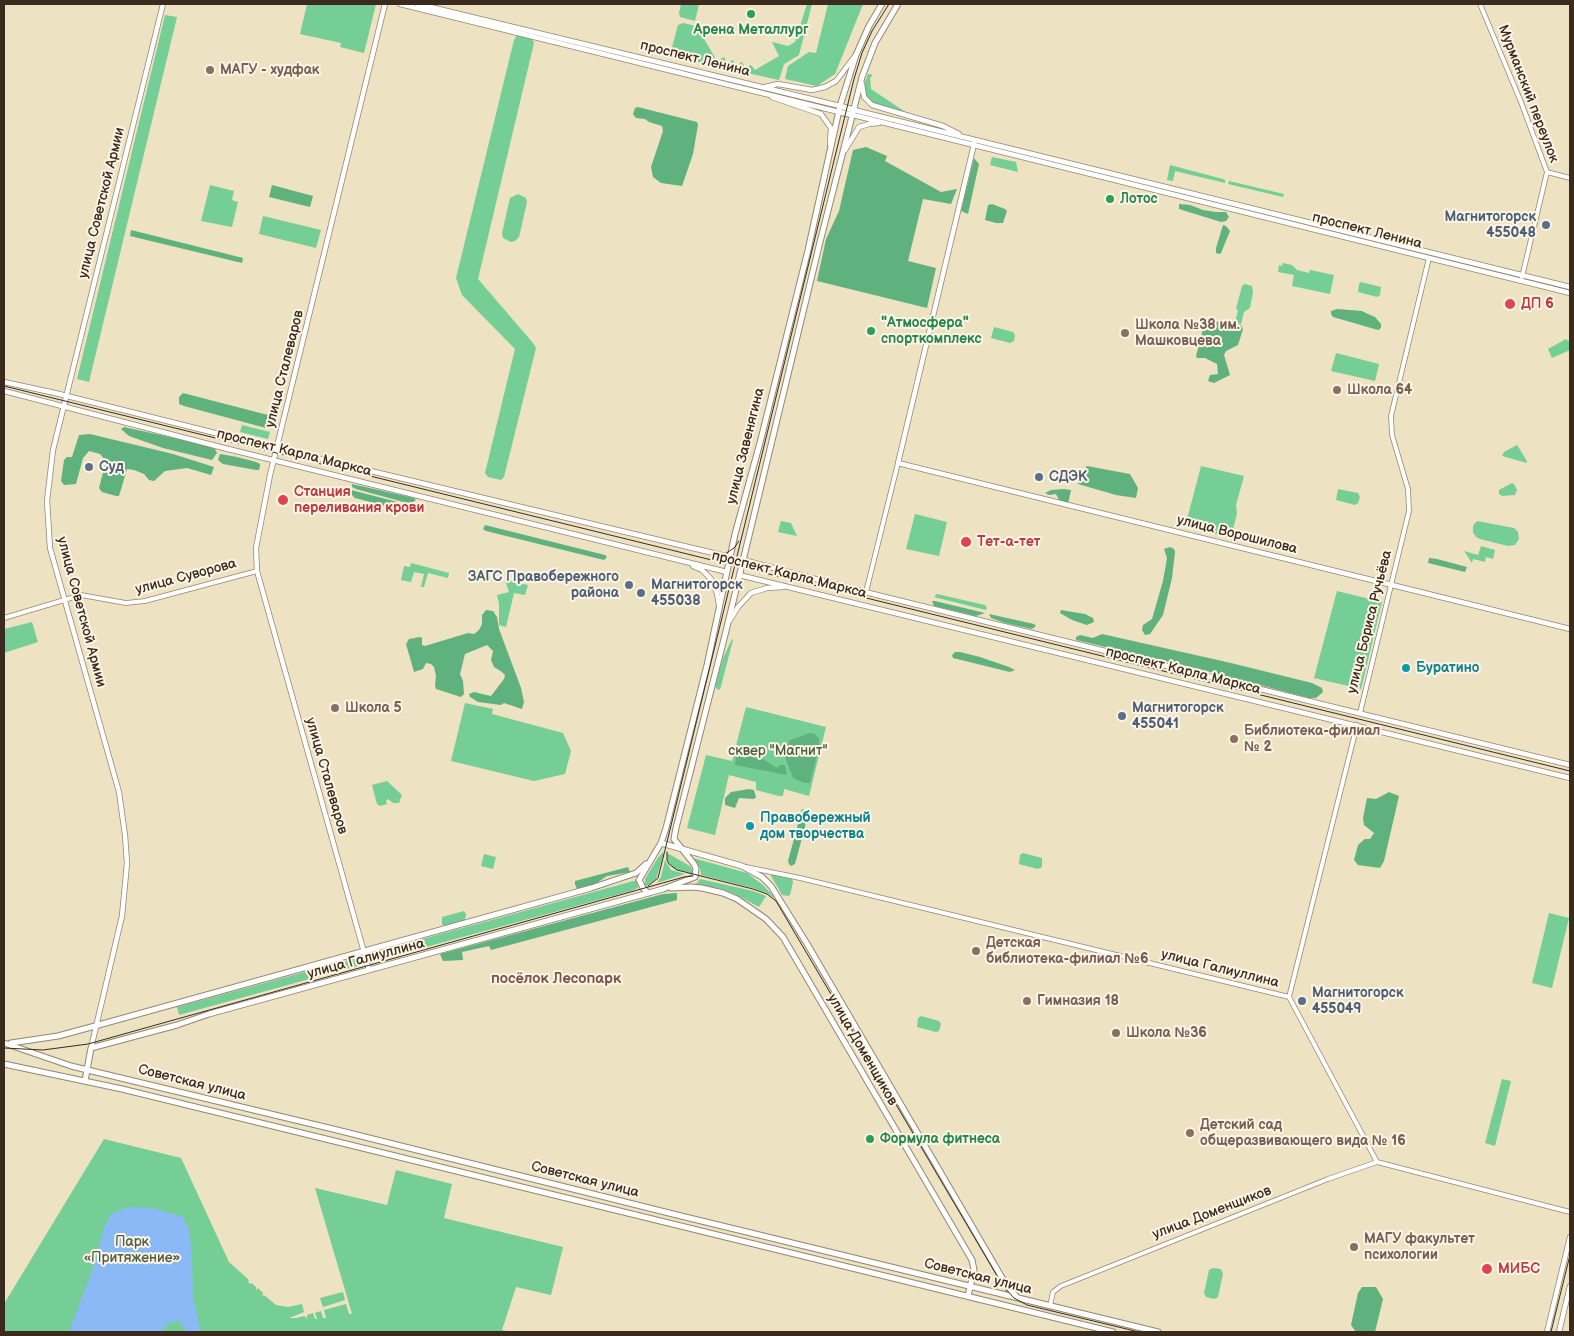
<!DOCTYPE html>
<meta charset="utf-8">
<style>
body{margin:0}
#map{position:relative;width:1574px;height:1336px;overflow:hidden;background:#ede2c2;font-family:"Balsamiq Sans",sans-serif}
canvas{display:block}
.frame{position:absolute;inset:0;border:5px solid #3b2a1e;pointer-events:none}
</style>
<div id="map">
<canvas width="1574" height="1336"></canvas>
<div class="frame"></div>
</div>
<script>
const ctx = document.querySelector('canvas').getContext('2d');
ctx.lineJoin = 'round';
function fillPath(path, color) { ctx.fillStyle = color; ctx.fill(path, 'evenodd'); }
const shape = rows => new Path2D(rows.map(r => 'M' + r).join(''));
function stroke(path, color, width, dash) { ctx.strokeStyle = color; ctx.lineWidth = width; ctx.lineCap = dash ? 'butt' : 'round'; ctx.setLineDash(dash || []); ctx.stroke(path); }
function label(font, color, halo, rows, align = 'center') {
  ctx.font = font + ' "Balsamiq Sans",sans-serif'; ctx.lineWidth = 4; ctx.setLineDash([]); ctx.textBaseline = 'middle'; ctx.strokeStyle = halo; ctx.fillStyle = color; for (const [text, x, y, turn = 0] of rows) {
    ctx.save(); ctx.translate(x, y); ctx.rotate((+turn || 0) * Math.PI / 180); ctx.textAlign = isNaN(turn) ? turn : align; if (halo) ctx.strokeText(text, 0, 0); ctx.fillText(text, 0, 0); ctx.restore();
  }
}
const green = shape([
 [307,4,376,4,364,53,340,47,341,43,300,34],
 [681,4,699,4,695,21,680,17,679,13],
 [807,4,812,4,799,55,784,64,779,80,680,58,681,53,671,51,678,25,683,23,705,28,708,33,703,37,717,61,724,57,727,63,733,60,736,66,742,62,745,68,751,65,755,70,779,56,772,42,788,46,795,42],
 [828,4,863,4,835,74,817,86,785,79,788,66,809,52,816,53],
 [165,15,177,17,89,382,77,379],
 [517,35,532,39,534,43,478,279,533,343,536,348,504,477,501,480,488,477,485,473,515,349,462,295,456,278,514,40],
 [868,74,871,74,872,76,870,78,871,89,907,113,874,104,868,100,865,93,864,85],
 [992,157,1016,162,1018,172,990,165],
 [1170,165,1223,179,1225,180,1225,183,1175,171,1173,181,1167,180],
 [1229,181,1284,194,1283,197,1228,184],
 [210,185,234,191,232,200,238,202,232,227,201,221],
 [518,194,526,198,527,202,519,237,515,241,511,242,503,238,502,233,510,198],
 [263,216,321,230,316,248,259,234],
 [1283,263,1292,265,1297,270,1309,273,1310,270,1334,275,1330,294,1292,286,1294,275,1278,272,1279,265,1282,266],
 [1361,282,1381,287,1380,295,1377,297,1358,292,1359,284],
 [1245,284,1252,286,1253,292,1250,308,1244,312,1241,324,1235,322,1238,310,1236,309,1242,286],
 [994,327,1013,332,1015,335,1014,341,1010,343,991,338],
 [1566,339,1570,342,1570,350,1552,358,1548,349],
 [1336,353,1379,364,1375,381,1331,371],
 [242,425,270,432,268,439,240,432],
 [1517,445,1527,461,1527,463,1502,456,1504,452],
 [1201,466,1244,476,1236,505,1237,513,1231,538,1185,527],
 [1512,483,1514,484,1517,490,1515,495,1502,496,1499,494,1499,490],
 [1338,489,1358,493,1360,497,1358,503,1355,505,1336,500],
 [915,514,947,522,939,556,906,549],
 [781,521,791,523,797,536,778,532],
 [1477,521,1514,528,1518,532,1519,539,1515,545,1508,546,1480,539,1476,537,1473,533,1473,526],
 [1481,546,1495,550,1493,559,1486,557,1485,562,1473,559,1472,563,1464,551,1478,555],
 [411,563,449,573,448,578,428,573,424,587,421,587,424,574,414,572,411,582,401,580,404,566,410,567],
 [505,580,528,585,525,595,514,593,506,627,499,625,499,604,497,595,509,592],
 [1337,591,1382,602,1361,689,1314,678],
 [937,594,985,605,987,608,986,610,934,597],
 [32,622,38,642,4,653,4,629],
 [732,639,733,640,720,690,717,689,715,686,723,658],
 [465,703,493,709,492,714,563,733,571,751,565,774,534,781,451,761],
 [746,707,826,727,809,796,784,789,783,796,779,796,756,790,756,782,729,775,715,835,687,828,706,755,732,761],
 [387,781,402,795,399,803,393,803,388,799,386,801,387,804,380,806,377,804,372,785],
 [663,852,664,854,656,879,645,887,645,879,657,859],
 [667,853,690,866,695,874,674,869,667,860],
 [1023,853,1042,858,1042,867,1038,869,1019,864,1020,855],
 [484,854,496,857,493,869,481,866],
 [693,858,747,873,763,885,777,900,767,893,753,888,701,875,700,868],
 [665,860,671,870,685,874,657,883,661,877],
 [773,874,792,879,793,882,790,895,788,896,782,895,771,876],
 [700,879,753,891,766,896,759,907,735,894,722,889,696,884],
 [637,880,638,888,631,891,371,962,370,961,371,954,375,952],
 [464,911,466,914,465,920,447,925,442,925,442,917],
 [1549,913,1569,918,1552,988,1532,983],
 [356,958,360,958,364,964,179,1015,177,1007],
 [921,1016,939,1021,941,1024,939,1031,936,1032,917,1027,918,1018],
 [1502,1079,1511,1081,1495,1146,1485,1143],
 [104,1139,181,1158,229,1262,249,1280,248,1282,250,1284,251,1283,256,1287,256,1290,258,1288,263,1293,262,1296,264,1295,276,1305,288,1307,302,1304,304,1312,289,1318,296,1318,305,1316,307,1319,307,1315,313,1313,315,1319,317,1319,315,1313,321,1311,323,1318,326,1318,324,1310,346,1304,349,1314,352,1314,315,1188,387,1205,396,1170,452,1184,444,1218,563,1247,551,1295,516,1287,502,1330,512,1332,4,1332,4,1304],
 [1213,1268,1221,1269,1223,1274,1218,1297,1214,1299,1206,1297,1204,1293,1209,1270],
 [343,1292,345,1300,323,1307,320,1298]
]);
const forest = shape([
 [638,107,697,122,698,125,693,154,682,186,661,183,653,177,651,167,663,131,662,126,649,122,645,119,636,118,633,114,635,108],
 [866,147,887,156,885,161,941,192,957,189,951,204,923,199,908,261,936,268,927,308,817,281,826,239,839,211,853,150],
 [974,158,979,164,968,214,961,211],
 [272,185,313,196,310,207,269,197],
 [992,204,1005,209,1007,211,1003,223,996,223,985,220,988,205],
 [1179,204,1190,205,1203,210,1216,212,1226,212,1229,217,1226,221,1221,222,1179,209],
 [1223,225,1226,226,1230,231,1221,253,1219,254,1216,253,1216,248],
 [131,230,243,258,242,263,130,236],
 [1337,309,1362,311,1368,314,1375,317,1381,324,1381,328,1378,330,1333,317,1331,314,1331,311],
 [1211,320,1227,324,1231,326,1233,323,1241,325,1243,329,1238,345,1226,351,1224,355,1230,375,1214,383,1208,381,1210,375,1218,374,1217,364,1205,358,1197,358,1196,356,1204,325],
 [183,393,264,414,270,415,272,417,273,422,270,427,266,428,184,406,179,404,179,397],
 [124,427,201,444,215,449,217,453,212,460,163,448,129,436,121,429],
 [90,434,173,454,214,467,211,475,187,468,165,471,154,481,149,480,144,474,134,470,127,469,119,496,116,496,102,492,99,488,106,461,100,454,89,451,83,458,76,484,64,485,61,481,64,460,67,457,72,457,79,435],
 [220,454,237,457,256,462,260,464,260,467,259,470,256,470,223,464,218,460],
 [1087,466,1130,474,1138,488,1136,498,1116,495,1078,484,1079,476],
 [352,484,414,498,416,500,411,504,356,489,352,487],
 [1064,489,1071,490,1068,504,1060,502,1056,494,1049,495,1045,493,1051,490],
 [351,490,417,507,420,508,419,511,418,513,405,511,355,498,349,492],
 [485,525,605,555,607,557,604,560,486,531,483,529],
 [1170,547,1174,549,1175,552,1172,578,1163,615,1150,634,1145,635,1142,630,1143,625,1152,619,1163,581,1167,558,1164,549],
 [1429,558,1437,559,1467,567,1465,572,1428,563],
 [932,601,935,601,985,613,976,616,934,606],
 [486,610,493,611,497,617,499,629,521,688,524,702,522,709,504,703,501,705,478,702,470,697,469,694,474,692,491,696,504,679,505,675,502,672,494,667,491,660,493,651,487,645,465,654,460,674,463,681,464,694,461,697,436,689,435,686,436,676,434,667,431,664,426,663,423,669,414,672,406,644,409,639,420,637,422,638,422,645,425,646,468,633,474,634,479,630,482,624,482,615],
 [1061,610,1085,614,1093,618,1094,622,1087,625,1072,620,1060,613],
 [989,614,1034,624,1036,626,1032,629,1005,623,991,618],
 [1102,634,1231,663,1312,683,1322,688,1323,692,1316,698,1309,698,1195,668,1076,640,1076,637,1080,635,1093,638],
 [955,652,960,652,980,657,1009,667,1015,670,1010,672,953,658,952,655],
 [810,733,815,734,819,739,819,747,810,783,804,783,793,778,783,752,787,747,790,740],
 [745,747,750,751,750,756,763,759,777,768,780,765,785,765,787,775,735,765,737,751],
 [749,789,754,790,756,797,754,799,739,798,735,808,725,805,725,798,731,792],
 [1389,792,1399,796,1384,861,1380,868,1358,865,1354,860,1358,845,1365,839,1370,839,1374,833,1364,825,1363,818,1367,798,1376,799],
 [802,809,807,811,805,827,795,864,791,866,789,864,788,861],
 [628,867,630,872,607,876,595,884,577,889,575,884,575,881],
 [677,893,677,900,491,950,489,946,462,952,463,960,443,961,440,954,663,894],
 [1362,1287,1376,1287,1383,1299,1375,1332,1356,1332,1351,1325,1358,1293]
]);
const water = shape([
 [129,1207,152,1208,183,1217,189,1229,192,1254,193,1298,201,1332,186,1332,183,1326,178,1320,166,1325,162,1332,69,1332,92,1271,105,1225,112,1213]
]);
const tertiary = shape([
 [1480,4,1521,102,1547,172,1522,277],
 [1547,172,1570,178],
 [866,592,898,463],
 [4,618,81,595,126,603,145,601,257,571],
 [1360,713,1409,511,1408,489,1392,435,1391,416,1429,258],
 [746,867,800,878,1289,997,1377,1162,1570,1212],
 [1289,997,1357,725],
 [1050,1306,1053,1292,1061,1286,1328,1179,1377,1162]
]);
const secondary = shape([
 [400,4,839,112],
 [418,4,840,106],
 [862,84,864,97,872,105,943,126,959,134],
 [765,87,778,84,812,90,825,87,836,81,855,56],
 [772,97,821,114,831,128,830,144],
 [854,110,1570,287],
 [853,115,1570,293],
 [975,140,898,463,1570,629],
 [845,150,859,127,869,124,879,123],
 [4,382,55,393,283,450,730,557],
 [4,391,220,447,727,572],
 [743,560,873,594,1570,765],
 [693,566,702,570,711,579,717,593,719,605],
 [739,575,1570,778],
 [730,620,738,607,751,593,767,588,783,587],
 [369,970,257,571,256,548,270,475,385,4],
 [91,1048,122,916,127,863,125,835,119,792,50,548,47,501,53,450,163,4],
 [1547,1332,1570,1237],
 [1559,1332,1570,1286]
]);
const primary = shape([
 [840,106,854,110],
 [839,112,853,115],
 [661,843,742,866,762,877,771,886,806,942,1008,1288,1018,1298],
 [671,888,691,887,702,888,723,893,737,899,766,919,783,937,972,1260,974,1270,968,1296],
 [648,893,643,888,639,880,661,843,666,828,707,665,735,534,761,439,808,250,840,106,856,55,869,26,882,4],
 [4,1043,71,1066,337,1130,677,1215,1158,1332],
 [11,1043,58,1036,95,1026,591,888,636,873,646,864],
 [4,1064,122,1089,1113,1332],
 [85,1081,91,1048,177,1025,209,1014,663,889,695,877,696,868,694,864,674,839,676,828,726,631,820,242,862,77,875,43,898,4]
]);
const tram = shape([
 [4,386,1570,771],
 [711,559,719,558,734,548,739,541],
 [667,852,667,860,669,864,677,870,753,889,767,894,776,901,1003,1286,1014,1298,1027,1305,1139,1332],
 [648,886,658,878,665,850,854,79,862,53,872,31,889,4],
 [4,1048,43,1050,88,1044,684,877,693,876],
 [1551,1332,1570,1255]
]);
const markers = [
 [751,14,5,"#2e9e5b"],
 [210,70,5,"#8d6e63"],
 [1110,199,5,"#2e9e5b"],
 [1546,225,5,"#5c6f8a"],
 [1510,304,6,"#e0444e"],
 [871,331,5,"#2e9e5b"],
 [1125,333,5,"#8d6e63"],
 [1337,390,5,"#8d6e63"],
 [89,467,5,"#5c6f8a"],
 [1039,477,5,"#5c6f8a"],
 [283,500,6,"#e0444e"],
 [966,542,6,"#e0444e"],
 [629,585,5,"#5c6f8a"],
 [641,593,5,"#5c6f8a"],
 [1406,668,5,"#0f9aa8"],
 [335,708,5,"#8d6e63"],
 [1122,716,5,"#5c6f8a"],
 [1234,739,5,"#8d6e63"],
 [750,826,5,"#0f9aa8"],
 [976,951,5,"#8d6e63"],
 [1027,1001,5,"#8d6e63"],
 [1302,1001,5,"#5c6f8a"],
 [1116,1033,5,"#8d6e63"],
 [1190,1133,5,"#8d6e63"],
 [870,1139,5,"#2e9e5b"],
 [1354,1247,5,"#8d6e63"],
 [1487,1269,6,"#e0444e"]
];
const leisureNames = [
 ["Арена Металлург",751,30,"center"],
 ["Лотос",1120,199],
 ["\"Атмосфера\"",881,323],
 ["спорткомплекс",881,339],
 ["Формула фитнеса",880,1139]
];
const streetNames = [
 ["проспект Ленина",695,59,14],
 ["Мурманский переулок",1528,94,69],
 ["улица Советской Армии",102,203,-76],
 ["проспект Ленина",1367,231,14],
 ["улица Сталеваров",285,369,-76],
 ["улица Завенягина",746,446,-76],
 ["проспект Карла Маркса",294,453,14],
 ["улица Ворошилова",1237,535,14],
 ["проспект Карла Маркса",789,575,14],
 ["улица Суворова",186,577,-15],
 ["улица Советской Армии",81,612,75],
 ["улица Бориса Ручьёва",1370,622,-76],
 ["проспект Карла Маркса",1183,671,14],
 ["улица Сталеваров",326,776,74],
 ["улица Галиуллина",366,959,-15],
 ["улица Галиуллина",1220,969,14],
 ["улица Доменщиков",862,1050,60],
 ["Советская улица",192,1083,14],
 ["Советская улица",585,1180,14],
 ["улица Доменщиков",1212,1213,-21],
 ["Советская улица",978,1277,14]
];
const educationNames = [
 ["МАГУ - худфак",220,70],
 ["Школа №38 им.",1135,325],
 ["Машковцева",1135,341],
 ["Школа 64",1347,390],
 ["Школа 5",345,708],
 ["Библиотека-филиал",1244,731],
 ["№ 2",1244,747],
 ["Детская",986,943],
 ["библиотека-филиал №6",986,959],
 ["Гимназия 18",1037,1001],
 ["Школа №36",1126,1033],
 ["Детский сад",1200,1125],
 ["общеразвивающего вида № 16",1200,1141],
 ["МАГУ факультет",1364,1239],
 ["психологии",1364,1255]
];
const serviceNames = [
 ["Магнитогорск",1536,217,"right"],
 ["455048",1536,233,"right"],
 ["Суд",99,467],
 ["СДЭК",1049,477],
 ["ЗАГС Правобережного",619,577,"right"],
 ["района",619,593,"right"],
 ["Магнитогорск",651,585],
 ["455038",651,601],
 ["Магнитогорск",1132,708],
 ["455041",1132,724],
 ["Магнитогорск",1312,993],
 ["455049",1312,1009]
];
const healthNames = [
 ["ДП 6",1521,304],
 ["Станция",294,492],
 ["переливания крови",294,508],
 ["Тет-а-тет",977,542],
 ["МИБС",1498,1269]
];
const cultureNames = [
 ["Буратино",1416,668],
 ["Правобережный",760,818],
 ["дом творчества",760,834]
];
const parkNames = [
 ["сквер \"Магнит\"",778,751],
 ["Парк",132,1242],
 ["«Притяжение»",132,1258]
];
const neighbourhoodNames = [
 ["посёлок Лесопарк",556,979]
];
fillPath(green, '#74ce95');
fillPath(forest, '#5fb17e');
fillPath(water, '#8ab9f5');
stroke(tertiary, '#948670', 5.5);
stroke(secondary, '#948670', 6);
stroke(primary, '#948670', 7);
stroke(tertiary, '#fff', 4);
stroke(secondary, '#fff', 4.5);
stroke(primary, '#fff', 5);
stroke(tram, '#3b2a1e', 1);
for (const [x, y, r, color] of markers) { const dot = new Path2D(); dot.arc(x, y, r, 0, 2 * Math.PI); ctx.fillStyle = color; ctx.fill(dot); stroke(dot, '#fcf5e5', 2); }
label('bold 14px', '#27864d', '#fcf5e5', leisureNames, 'left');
label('14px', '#3b2a1e', '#fcf5e5', streetNames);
label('bold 14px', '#785e54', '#fcf5e5', educationNames, 'left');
label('bold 14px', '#4e5e75', '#fcf5e5', serviceNames, 'left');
label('bold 14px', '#be3a42', '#fcf5e5', healthNames, 'left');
label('bold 14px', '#0d838f', '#fcf5e5', cultureNames, 'left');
label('14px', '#4c5b42', '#fcf5e5', parkNames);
label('bold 15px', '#79564a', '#fcf5e5', neighbourhoodNames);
</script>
